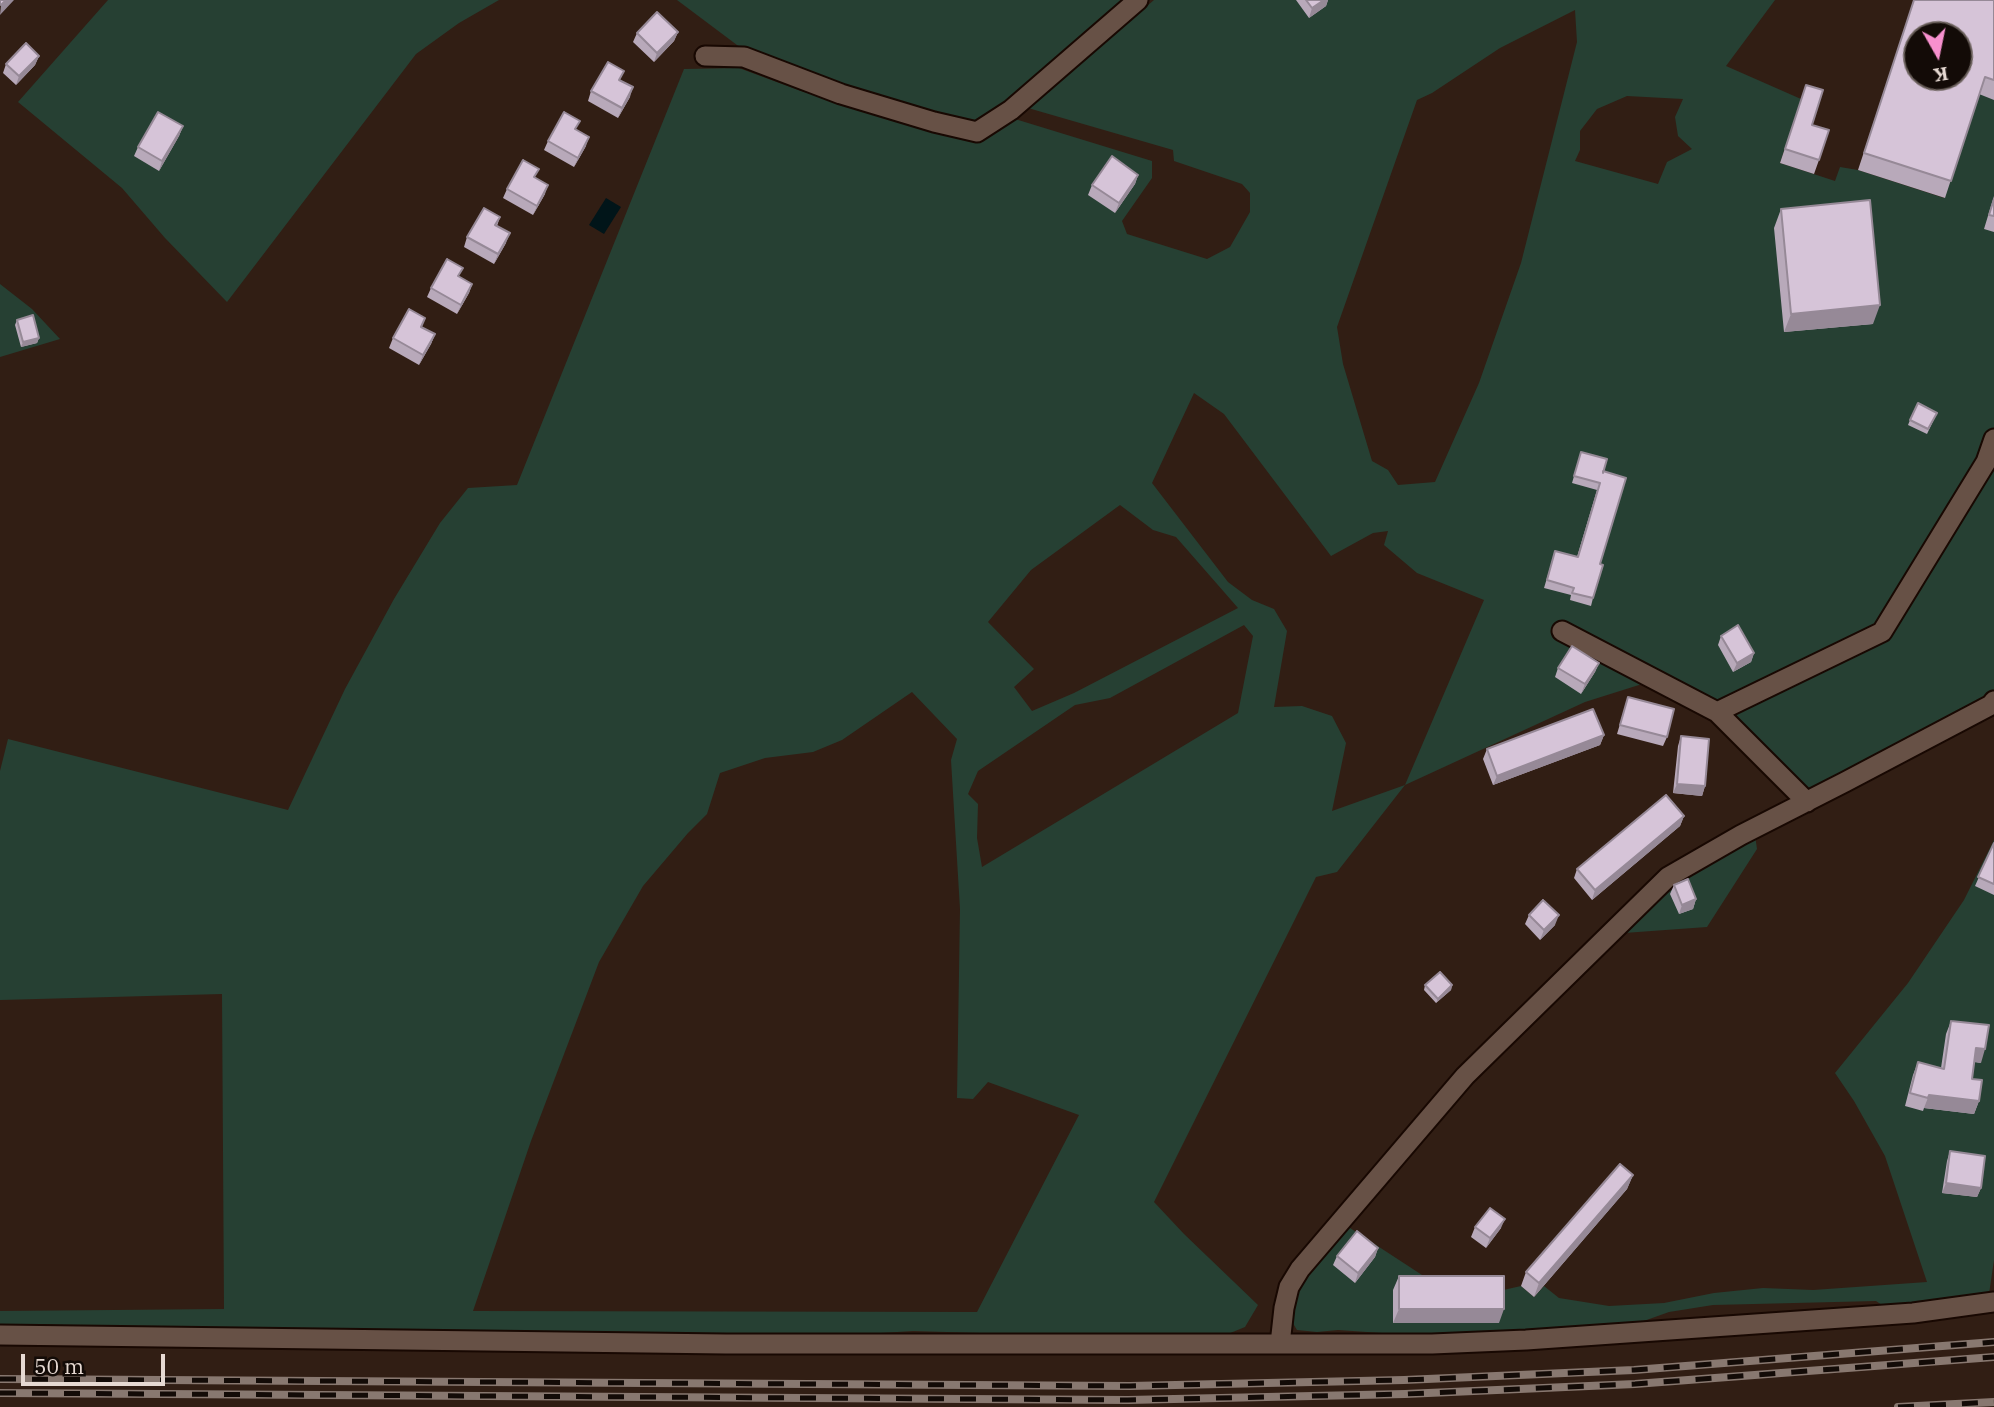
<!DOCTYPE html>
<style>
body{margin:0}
#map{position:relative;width:1994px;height:1407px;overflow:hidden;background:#311e14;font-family:"IBM Plex Serif",serif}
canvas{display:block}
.north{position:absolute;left:1903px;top:21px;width:70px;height:70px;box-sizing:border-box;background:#130b07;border:2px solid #675d58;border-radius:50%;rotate:171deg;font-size:19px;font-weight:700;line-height:28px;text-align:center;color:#e6d9d2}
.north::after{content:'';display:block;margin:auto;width:24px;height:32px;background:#f790ce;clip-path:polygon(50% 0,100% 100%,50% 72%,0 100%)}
.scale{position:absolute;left:21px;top:1354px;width:144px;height:32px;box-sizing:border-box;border:4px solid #e6d9d2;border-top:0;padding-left:9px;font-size:21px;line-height:24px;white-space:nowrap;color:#e6d9d2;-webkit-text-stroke:5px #130b07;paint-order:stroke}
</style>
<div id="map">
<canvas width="1994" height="1407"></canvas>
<div class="north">K</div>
<div class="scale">50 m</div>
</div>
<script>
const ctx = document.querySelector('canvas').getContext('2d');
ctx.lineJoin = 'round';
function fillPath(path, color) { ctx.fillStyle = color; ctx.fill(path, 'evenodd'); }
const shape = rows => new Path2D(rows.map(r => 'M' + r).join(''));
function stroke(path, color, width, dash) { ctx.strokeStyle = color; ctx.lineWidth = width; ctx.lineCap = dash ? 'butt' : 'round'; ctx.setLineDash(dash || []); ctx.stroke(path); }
const green = shape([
 [108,0,499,0,459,23,416,54,227,302,165,238,122,188,18,102],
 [677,0,1126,0,994,113,973,123,852,89,741,48],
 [1154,0,1775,0,1726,66,1801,99,1780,163,1835,181,1840,167,1858,170,1944,198,1994,47,1994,701,1807,802,1717,712,1658,679,1585,702,1405,785,1337,872,1316,877,1154,1202,1184,1234,1258,1305,1245,1327,1223,1336,1179,1339,913,1331,818,1337,0,1324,0,1311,224,1309,222,994,0,1000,0,771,8,739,288,810,345,689,394,599,440,523,468,488,517,485,684,69,739,68,801,91,972,140,1015,119,1152,161,1152,178,1122,221,1127,234,1207,259,1230,247,1250,212,1250,193,1242,184,1174,161,1173,150,1028,108],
 [1575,10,1577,42,1521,263,1479,383,1435,482,1398,485,1388,470,1372,461,1343,364,1337,327,1417,100,1432,93,1500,48],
 [1627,96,1683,99,1675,117,1678,136,1692,149,1667,162,1658,184,1575,161,1580,150,1580,131,1597,109],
 [1194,393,1224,414,1331,556,1373,533,1388,531,1384,545,1417,573,1484,600,1405,785,1332,811,1346,743,1332,716,1302,706,1274,707,1287,631,1274,609,1252,600,1228,582,1152,483],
 [1120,505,1153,530,1176,537,1238,608,1074,693,1032,711,1014,687,1034,669,988,622,1031,570],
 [1244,625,1253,636,1238,713,982,867,977,838,978,804,968,794,978,771,1075,705,1110,698],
 [912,692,957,739,951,760,960,909,957,1098,973,1099,988,1082,1079,1115,977,1312,473,1311,531,1141,599,962,643,886,688,833,707,814,720,773,765,758,813,752,842,740],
 [0,284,32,309,60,339,0,357],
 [1755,835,1757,849,1707,927,1624,933,1691,871],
 [1994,840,1994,1260,1989,1294,1885,1307,1876,1301,1713,1305,1669,1312,1641,1322,1425,1336,1338,1330,1317,1332,1297,1330,1291,1320,1292,1301,1309,1266,1347,1226,1445,1290,1394,1323,1499,1323,1499,1291,1521,1286,1534,1297,1544,1286,1559,1298,1609,1306,1664,1303,1714,1293,1763,1288,1813,1290,1927,1282,1885,1156,1854,1101,1835,1073,1908,983,1964,900]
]);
const water = shape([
 [606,198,621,207,604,234,589,225]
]);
const street = shape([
 [705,56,744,57,841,94,934,122,977,132,1011,110,1138,0],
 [1562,631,1717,712],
 [1807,802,1717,712,1882,632,1986,462,1994,439],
 [0,1335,726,1344,1432,1344,1526,1340,1913,1313,1994,1302],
 [1280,1344,1284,1308,1289,1287,1300,1269,1465,1076,1668,877,1741,835,1845,782,1991,705,1994,701]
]);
const rail = shape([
 [0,1379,1130,1386,1404,1380,1634,1370,1994,1342],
 [0,1393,1128,1400,1405,1394,1635,1384,1994,1357],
 [1898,1407,1994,1402]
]);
const wall = shape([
 [1296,0,1328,0,1326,6,1309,18],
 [1914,0,1994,0,1994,100,1979,94,1945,198,1858,170],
 [678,32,674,41,654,62,633,42,637,33],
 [39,56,35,65,16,85,3,73,6,64],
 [621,80,630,97,618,118,588,101,591,91],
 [1806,85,1812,125,1819,160,1814,174,1780,163],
 [183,126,179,136,159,171,134,156,138,147],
 [548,141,586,146,574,167,544,150],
 [1138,175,1135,184,1115,213,1088,195,1092,185],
 [536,178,545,194,533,215,503,198,507,189],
 [1994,196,1994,232,1984,229],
 [1781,209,1873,324,1784,332,1774,228],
 [500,217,497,226,506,243,494,264,464,247,467,237],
 [460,277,472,284,469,293,457,314,427,297,431,288],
 [17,320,39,338,37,343,21,347,15,325],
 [422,327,435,334,431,344,419,365,389,348,393,338],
 [1937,413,1927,434,1908,425,1910,420],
 [1579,459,1603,473,1600,564,1593,598,1591,606,1570,600,1571,595,1544,588,1555,551,1577,557,1597,490,1572,483],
 [1721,636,1754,653,1751,662,1733,672,1718,645],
 [1599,663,1595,672,1581,694,1555,677,1558,668],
 [1628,697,1667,737,1663,746,1617,734],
 [1604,735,1600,745,1493,785,1483,759,1487,749],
 [1681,736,1705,786,1702,796,1673,793,1678,746],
 [1684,816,1680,826,1592,900,1574,878,1577,869],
 [1994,843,1994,895,1975,886],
 [1674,885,1696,899,1693,909,1679,914,1670,894],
 [1529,915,1555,925,1540,940,1525,924],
 [1425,985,1452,985,1451,990,1436,1003,1424,990],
 [1951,1021,1981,1063,1974,1062,1972,1079,1979,1101,1974,1114,1924,1108,1923,1111,1905,1106,1913,1075,1918,1062,1941,1068,1946,1034],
 [1950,1151,1981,1188,1977,1197,1942,1193,1947,1161],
 [1633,1175,1627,1189,1534,1297,1521,1286,1526,1272],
 [1475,1227,1501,1228,1486,1248,1471,1237],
 [1378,1248,1375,1257,1355,1283,1333,1265,1337,1256],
 [1399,1276,1499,1323,1393,1323,1393,1290]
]);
const shadedWall = shape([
 [6,0,14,0,0,15,1,5],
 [1324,0,1328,0,1326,6,1309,18,1312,8],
 [678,32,674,41,654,62,657,53],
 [39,56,35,65,16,85,19,76],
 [633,87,630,97,618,118,622,108],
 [183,126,179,136,159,171,162,161],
 [589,137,586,146,574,167,578,158],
 [1138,175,1135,184,1115,213,1119,203],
 [548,185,545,194,533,215,537,206],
 [510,233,506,243,494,264,498,254],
 [472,284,469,293,457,314,461,305],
 [1880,305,1873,324,1784,332,1791,314],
 [435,334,431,344,419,365,423,355],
 [39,338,37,343,21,347,23,342],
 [1754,653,1751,662,1733,672,1737,663],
 [1599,663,1595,672,1581,694,1585,684],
 [1604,735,1600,745,1493,785,1497,776],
 [1677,784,1705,786,1702,796,1673,793],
 [1684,816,1680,826,1592,900,1595,890],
 [1696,899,1693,909,1679,914,1682,905],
 [1559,915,1555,925,1540,940,1544,930],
 [1452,985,1451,990,1436,1003,1438,999],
 [1976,1048,1985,1049,1981,1063,1971,1061],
 [1929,1095,1979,1101,1974,1114,1924,1108],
 [1633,1175,1627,1189,1534,1297,1539,1283],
 [1946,1183,1981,1188,1977,1197,1942,1193],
 [1505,1219,1501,1228,1486,1248,1490,1238],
 [1378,1248,1375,1257,1355,1283,1358,1273],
 [1399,1309,1504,1309,1499,1323,1393,1323]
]);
const building = shape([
 [0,0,6,0,1,5,0,4,0,0],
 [1306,0,1324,0,1312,8,1306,0],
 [1914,0,1994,0,1994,80,1985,77,1951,181,1864,153,1914,0],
 [1917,35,1959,35,1959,77,1917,77,1917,35],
 [657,12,678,32,657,53,637,33,657,12],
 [26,43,39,56,19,76,6,64,26,43],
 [608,62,624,71,619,80,633,87,622,108,591,91,608,62],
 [1806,85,1823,90,1812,125,1829,130,1819,160,1785,149,1806,85],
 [158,112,183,126,162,161,138,147,158,112],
 [564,112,580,121,575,129,589,137,578,158,548,141,564,112],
 [1112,156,1138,175,1119,203,1092,185,1112,156],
 [523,160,539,169,534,177,548,185,537,206,507,189,523,160],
 [1994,199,1994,216,1989,215,1994,199],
 [1870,200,1880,305,1791,314,1781,209,1870,200],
 [484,208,500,217,495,225,510,233,498,254,467,237,484,208],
 [447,259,463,268,458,276,472,284,461,305,431,288,447,259],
 [409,309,425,318,421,327,435,334,423,355,393,338,409,309],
 [33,315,39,338,23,342,17,320,33,315],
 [1918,403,1937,413,1928,429,1910,420,1918,403],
 [1581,452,1607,459,1603,473,1603,471,1626,478,1600,564,1603,565,1593,598,1572,593,1574,588,1547,580,1555,551,1578,557,1600,483,1574,476,1581,452],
 [1738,625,1754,653,1737,663,1721,636,1738,625],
 [1572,646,1599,663,1585,684,1558,668,1572,646],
 [1628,697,1674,709,1667,737,1620,725,1628,697],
 [1593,709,1604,735,1497,776,1487,749,1593,709],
 [1681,736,1709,739,1705,786,1677,784,1681,736],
 [1666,795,1684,816,1595,890,1577,869,1666,795],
 [1994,843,1994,884,1978,877,1994,843],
 [1688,879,1696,899,1682,905,1674,885,1688,879],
 [1543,900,1559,915,1544,930,1529,915,1543,900],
 [1440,972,1452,985,1438,999,1425,985,1440,972],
 [1951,1021,1989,1025,1985,1049,1976,1048,1972,1079,1982,1080,1979,1101,1929,1095,1928,1098,1910,1093,1918,1062,1944,1069,1951,1021],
 [1950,1151,1985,1156,1981,1188,1946,1183,1950,1151],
 [1620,1164,1633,1175,1539,1283,1526,1272,1620,1164],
 [1490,1208,1505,1219,1490,1238,1475,1227,1490,1208],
 [1357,1231,1378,1248,1358,1273,1337,1256,1357,1231],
 [1399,1276,1504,1276,1504,1309,1399,1309,1399,1276]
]);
fillPath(green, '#264033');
fillPath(water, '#011519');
stroke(street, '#180802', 23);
stroke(street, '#675146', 19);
stroke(rail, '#887870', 8);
stroke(rail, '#130b07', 5, [16]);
fillPath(wall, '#b8a9ba');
fillPath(shadedWall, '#968997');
fillPath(building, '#d6c4d8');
stroke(building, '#968997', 2);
</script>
